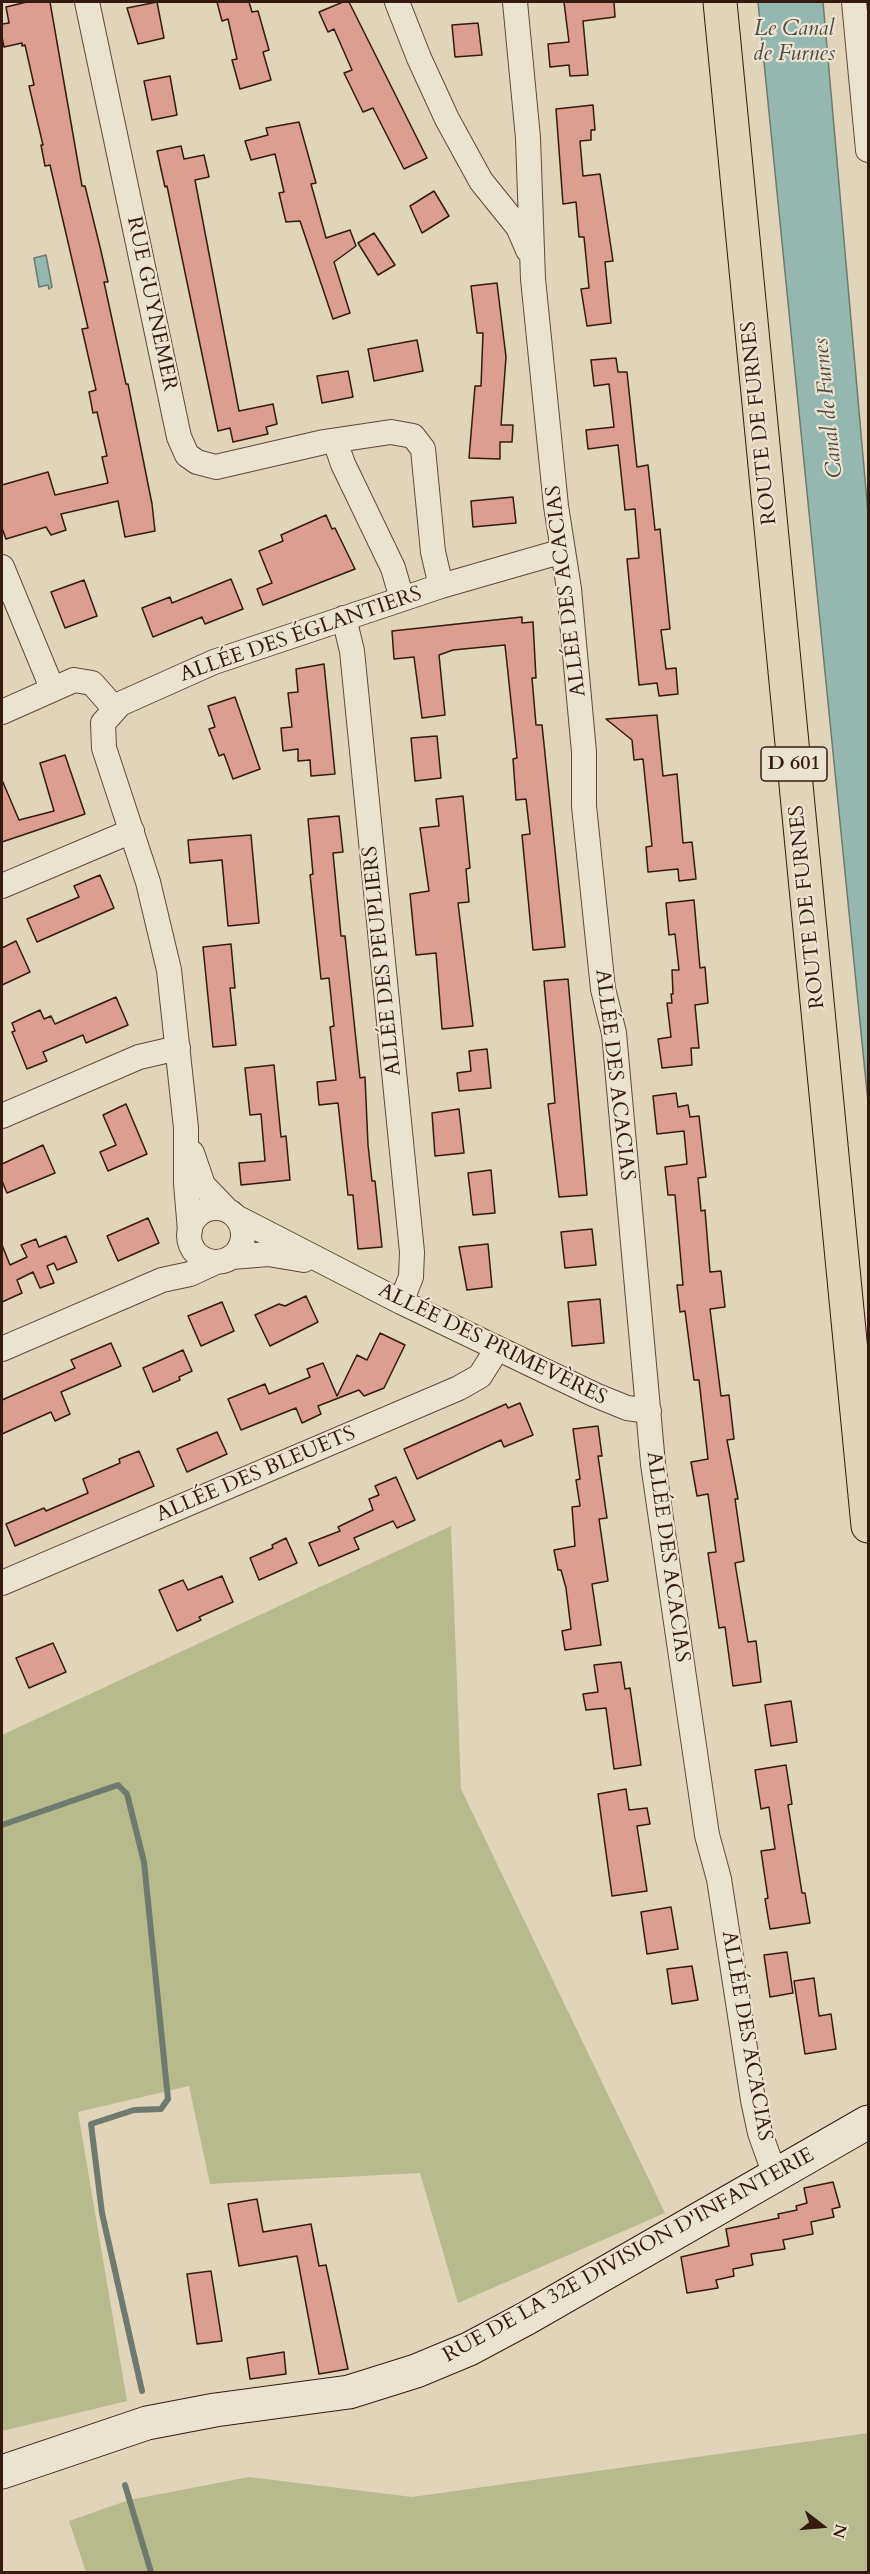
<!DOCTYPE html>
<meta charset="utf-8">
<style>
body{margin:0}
#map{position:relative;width:870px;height:2574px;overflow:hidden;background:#e0d4b9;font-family:Cardo,serif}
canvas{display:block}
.frame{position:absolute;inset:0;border:3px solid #351a10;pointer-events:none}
.north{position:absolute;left:792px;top:2496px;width:60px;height:60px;-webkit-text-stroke:4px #ebe3d2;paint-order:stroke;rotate:106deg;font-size:16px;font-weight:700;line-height:24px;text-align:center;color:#351a10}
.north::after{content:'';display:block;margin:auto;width:21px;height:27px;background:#351a10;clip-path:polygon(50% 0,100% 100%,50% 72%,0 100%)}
</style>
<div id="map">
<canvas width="870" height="2574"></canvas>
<div class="frame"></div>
<div class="north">N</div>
</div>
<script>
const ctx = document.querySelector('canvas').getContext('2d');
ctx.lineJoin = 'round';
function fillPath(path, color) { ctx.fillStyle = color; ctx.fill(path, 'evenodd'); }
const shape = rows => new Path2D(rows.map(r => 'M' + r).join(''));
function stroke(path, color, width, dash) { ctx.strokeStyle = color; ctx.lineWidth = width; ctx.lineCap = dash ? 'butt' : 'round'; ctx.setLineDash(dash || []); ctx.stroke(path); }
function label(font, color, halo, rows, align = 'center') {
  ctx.font = font + ' Cardo,serif'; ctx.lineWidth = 4.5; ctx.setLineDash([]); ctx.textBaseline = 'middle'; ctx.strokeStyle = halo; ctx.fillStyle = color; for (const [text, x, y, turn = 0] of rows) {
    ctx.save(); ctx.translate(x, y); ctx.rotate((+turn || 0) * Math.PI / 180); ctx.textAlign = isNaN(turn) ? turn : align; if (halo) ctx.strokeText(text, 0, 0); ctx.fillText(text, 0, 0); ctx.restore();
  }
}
const green = shape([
 [451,1526,461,1789,665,2213,458,2303,420,2173,210,2184,189,2086,78,2112,127,2401,2,2431,2,1735],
 [868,2433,868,2572,86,2572,69,2521,129,2500,249,2477,412,2497]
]);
const water = shape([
 [758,2,823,2,868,513,868,1102,758,2],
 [46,255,52,287,49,289,48,285,39,287,34,258,46,255]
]);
const stream = shape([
 [2,1825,118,1785,127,1794,144,1862,168,2099,161,2109,134,2110,91,2124,102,2213,142,2391],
 [125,2485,151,2572]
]);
const building = shape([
 [27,2,50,2,82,186,85,186,101,251,108,282,104,282,126,384,128,384,152,504,155,531,125,537,118,501,61,514,66,530,51,535,46,527,6,539,2,528,2,485,48,472,55,495,108,483,102,457,107,456,97,412,93,413,89,392,96,390,82,329,88,328,50,165,45,166,41,145,43,145,29,86,34,85,25,45,22,46,22,43,4,47,2,37,2,24,9,23,6,7,27,2],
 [157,2,164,38,138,44,127,8,157,2],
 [217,2,249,2,252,12,258,11,269,50,263,52,271,80,240,89,232,60,237,59,228,19,222,21,217,2],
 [343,2,349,2,427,158,404,169,373,108,363,112,344,73,352,70,334,29,328,32,319,12,343,2],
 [564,2,614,2,615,17,583,21,588,75,570,76,569,65,550,67,548,44,569,42,564,2],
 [478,23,482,55,455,57,452,25,478,23],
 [170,76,177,115,152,120,144,81,170,76],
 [593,105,595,130,591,130,591,140,580,141,583,176,600,174,613,261,605,262,611,323,587,326,581,289,589,288,584,237,579,237,576,202,563,204,556,109,593,105],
 [299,122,316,183,311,184,326,238,350,230,356,246,334,262,350,313,333,319,300,221,286,222,279,193,284,192,275,154,251,160,245,141,268,135,266,128,299,122],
 [181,146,184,159,204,155,209,177,195,180,239,411,273,404,277,424,266,427,268,434,233,442,230,428,218,431,167,186,165,187,157,151,181,146],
 [434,191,449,216,422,233,410,206,434,191],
 [374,233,395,265,378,275,358,243,374,233],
 [497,283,506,357,501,425,513,425,512,442,500,442,500,459,469,458,475,386,481,386,483,333,477,333,471,286,497,283],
 [417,340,423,371,374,381,368,349,417,340],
 [616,358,618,372,627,372,637,467,648,465,655,530,660,529,670,629,661,630,666,669,676,668,678,694,659,696,657,683,639,685,627,559,639,558,635,509,625,510,618,445,588,449,586,430,614,427,609,384,594,386,591,360,616,358],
 [348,371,353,397,322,403,317,376,348,371],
 [513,497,516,523,473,527,471,501,513,497],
 [326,515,332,529,335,528,355,569,263,605,257,589,272,583,259,551,283,541,281,535,326,515],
 [231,579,243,609,205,624,202,617,153,637,142,608,170,597,172,603,231,579],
 [84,580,97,616,65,628,51,592,84,580],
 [522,617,522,623,533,622,536,678,532,678,536,725,542,725,565,947,533,950,522,835,530,834,526,799,516,800,513,759,517,758,505,645,453,650,439,655,445,715,422,718,414,657,394,659,392,631,522,617],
 [324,664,335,774,311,776,310,760,298,761,298,749,283,751,281,728,292,727,288,693,298,692,296,669,324,664],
 [235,697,260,769,233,779,224,754,219,756,209,729,215,727,208,706,235,697],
 [657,715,663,776,677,774,683,843,692,842,696,879,679,881,678,869,648,872,646,847,652,846,643,759,634,760,632,740,606,719,657,715],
 [437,736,441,778,415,781,411,738,437,736],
 [65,755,85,814,2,842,2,780,19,820,54,811,40,763,65,755],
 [463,796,470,868,466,869,469,902,458,903,473,1026,442,1029,436,953,416,955,410,894,429,891,420,828,439,826,436,799,463,796],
 [339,816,343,852,333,853,341,936,345,936,360,1078,365,1077,368,1145,372,1181,375,1181,382,1247,358,1249,353,1195,348,1195,338,1103,319,1105,317,1082,336,1080,330,1027,334,1026,329,978,321,979,310,875,313,874,308,819,339,816],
 [251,835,259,923,228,926,222,860,190,863,188,840,251,835],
 [100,875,114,908,37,942,27,919,79,897,74,886,100,875],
 [694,900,700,968,705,967,708,1003,695,1005,699,1048,691,1048,692,1065,662,1068,658,1039,671,1037,667,1003,672,1003,671,994,673,994,672,970,679,970,675,934,669,935,666,903,694,900],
 [16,941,30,972,2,985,2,948,16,941],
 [231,944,235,988,230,988,236,1045,213,1047,203,947,231,944],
 [568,979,587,1195,559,1197,548,1104,555,1103,544,981,568,979],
 [116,997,128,1025,86,1043,83,1035,43,1052,47,1061,27,1069,12,1032,15,1031,12,1023,40,1010,44,1019,51,1016,55,1024,116,997],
 [487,1049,491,1088,459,1091,457,1073,471,1071,469,1051,487,1049],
 [274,1065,281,1137,286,1136,290,1180,241,1185,239,1163,265,1161,261,1114,250,1115,245,1068,274,1065],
 [676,1093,678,1107,688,1105,690,1117,699,1116,706,1177,698,1178,701,1211,705,1210,710,1272,721,1271,725,1307,710,1309,721,1396,729,1395,734,1439,727,1440,738,1499,735,1499,744,1561,735,1563,748,1642,756,1641,761,1682,733,1686,725,1627,719,1628,708,1553,716,1552,708,1494,697,1496,691,1462,708,1459,699,1380,694,1380,685,1311,680,1312,677,1285,683,1285,675,1195,668,1195,665,1167,687,1164,684,1131,657,1134,653,1096,676,1093],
 [126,1104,147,1154,108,1171,100,1152,116,1145,103,1115,126,1104],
 [459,1109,464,1153,435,1156,432,1113,459,1109],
 [43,1145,55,1173,7,1193,2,1181,2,1164,43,1145],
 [491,1170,495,1213,473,1215,468,1173,491,1170],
 [148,1218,159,1243,118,1261,107,1236,148,1218],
 [592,1229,596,1265,565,1268,561,1232,592,1229],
 [66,1236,77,1262,57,1270,54,1263,47,1266,54,1283,40,1288,33,1272,17,1280,22,1293,2,1302,2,1245,10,1265,27,1257,21,1245,36,1239,39,1247,66,1236],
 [488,1244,492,1287,467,1290,459,1247,488,1244],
 [306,1296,318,1322,270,1346,255,1315,279,1304,285,1306,306,1296],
 [600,1299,604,1343,572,1346,568,1302,600,1299],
 [222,1302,234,1331,201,1346,188,1316,222,1302],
 [380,1333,405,1345,384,1388,364,1396,359,1390,318,1406,321,1414,302,1423,296,1408,241,1430,228,1399,265,1384,269,1394,310,1377,307,1369,323,1363,337,1396,357,1355,367,1360,380,1333],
 [111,1343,121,1366,61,1392,70,1414,55,1421,51,1412,2,1434,2,1400,75,1368,71,1360,111,1343],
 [183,1350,192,1371,179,1377,180,1380,153,1392,143,1368,183,1350],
 [520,1403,533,1435,504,1447,501,1440,417,1479,404,1449,506,1404,508,1408,520,1403],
 [598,1426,602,1456,598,1456,607,1518,599,1519,608,1581,592,1584,601,1645,565,1650,562,1631,571,1629,566,1588,561,1570,558,1570,554,1550,575,1546,572,1507,580,1506,576,1480,580,1479,573,1429,598,1426],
 [217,1432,227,1454,187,1472,177,1449,217,1432],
 [139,1451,154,1486,15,1546,6,1524,44,1508,46,1511,88,1493,83,1479,120,1463,119,1459,139,1451],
 [396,1477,415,1520,397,1528,393,1521,354,1538,359,1549,319,1566,309,1543,340,1531,338,1527,373,1510,369,1499,379,1495,375,1486,396,1477],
 [286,1538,297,1563,259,1580,250,1558,273,1548,272,1545,286,1538],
 [222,1576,233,1602,199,1617,201,1620,177,1631,159,1590,183,1580,188,1590,222,1576],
 [53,1643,66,1672,29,1688,16,1658,53,1643],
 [621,1662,625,1689,630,1688,641,1765,614,1769,606,1708,586,1710,583,1694,598,1692,594,1665,621,1662],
 [791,1701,797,1742,771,1746,765,1705,791,1701],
 [786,1765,792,1804,788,1805,802,1893,805,1893,810,1923,770,1929,765,1899,768,1898,761,1851,775,1849,769,1807,761,1809,755,1770,786,1765],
 [626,1789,629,1810,647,1808,650,1824,637,1826,647,1891,612,1896,598,1794,626,1789],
 [671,1907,678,1949,647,1954,641,1912,671,1907],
 [787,1952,793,1993,770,1997,764,1955,787,1952],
 [692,1966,698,2000,672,2004,667,1969,692,1966],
 [814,1978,819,2016,831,2014,836,2049,805,2054,794,1981,814,1978],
 [833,2182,840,2207,832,2209,834,2217,811,2222,813,2234,783,2240,785,2249,751,2254,753,2265,733,2269,734,2276,716,2280,718,2288,687,2293,681,2257,729,2246,726,2229,779,2218,778,2214,797,2210,796,2206,807,2203,804,2188,833,2182],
 [257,2199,263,2232,311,2224,319,2266,326,2265,348,2369,319,2374,297,2256,239,2266,228,2204,257,2199],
 [211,2271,222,2341,197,2344,187,2274,211,2271],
 [284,2352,286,2374,250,2379,247,2358,284,2352]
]);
const minor = shape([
 [87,2,179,437,187,455,197,462,216,467,324,442,391,432,413,436,423,449,433,552,441,586],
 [397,2,419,58,447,119,481,181,518,227,528,250],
 [515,2,528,138,533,279,556,506,569,589,584,752,584,806,603,989,614,1033,653,1464,707,1835,719,1879,753,2100,760,2133,775,2175],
 [854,2,868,150],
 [335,441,343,464,393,568,402,599],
 [2,567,52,688],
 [344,618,352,651,412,1252,411,1277,401,1302],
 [2,712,74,680,92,683,114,708],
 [2,886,132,831],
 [2,1116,139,1057,178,1048],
 [192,1153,203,1185,227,1210],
 '189 1235a27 27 0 1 1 54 0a27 27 0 1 1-54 0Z',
 [238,1218,401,1302,595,1395,627,1408,649,1411],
 [190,1231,186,1183,186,1128,169,970,148,882,104,748,103,723,120,704,214,662,441,586,563,551],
 [232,1257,268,1254,304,1260],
 [2,1349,162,1280,190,1274,216,1262],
 [2,1583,459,1388,480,1376,497,1349]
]);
const secondary = shape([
 [2,2472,147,2423,215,2410,349,2392,416,2371,469,2349,527,2318,868,2122]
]);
const primary = shape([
 [720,2,868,1526]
]);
const shields = [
 [794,764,66]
];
const shieldNames = [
 ["D 601",794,764]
];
const streetNames = [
 ["RUE GUYNEMER",151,304,78],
 ["ROUTE DE FURNES",760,423,-96],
 ["ALLÉE DES ACACIAS",567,591,-97],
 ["ALLÉE DES ÉGLANTIERS",301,635,-19],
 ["ROUTE DE FURNES",808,907,-96],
 ["ALLÉE DES PEUPLIERS",383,961,-96],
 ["ALLÉE DES ACACIAS",614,1075,83],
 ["ALLÉE DES PRIMEVÈRES",492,1345,26],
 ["ALLÉE DES BLEUETS",256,1475,-23],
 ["ALLÉE DES ACACIAS",667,1557,82],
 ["ALLÉE DES ACACIAS",746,2036,80],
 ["RUE DE LA 32E DIVISION D'INFANTERIE",629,2256,-29]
];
const waterNames = [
 ["Le Canal",794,30],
 ["de Furnes",794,55],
 ["Canal de Furnes",829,408,-96]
];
fillPath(green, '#b7bb8c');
fillPath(water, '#94b8af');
stroke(water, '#6e796f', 1.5);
stroke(stream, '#6e796f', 6);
fillPath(building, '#db9e8f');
stroke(building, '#351a10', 1.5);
stroke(minor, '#60483a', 26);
stroke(secondary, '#351a10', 35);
stroke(primary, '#351a10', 35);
stroke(minor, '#ebe3d2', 24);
stroke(secondary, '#ebe3d2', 33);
stroke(primary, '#e0d4b9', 33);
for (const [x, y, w] of shields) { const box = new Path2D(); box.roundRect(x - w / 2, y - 17, w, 34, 4.5); ctx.fillStyle = '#ebe3d2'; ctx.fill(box); stroke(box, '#351a10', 1.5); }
label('bold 20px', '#351a10', null, shieldNames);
label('21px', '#351a10', '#ebe3d2', streetNames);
label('italic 22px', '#524940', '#ebe3d2', waterNames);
</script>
